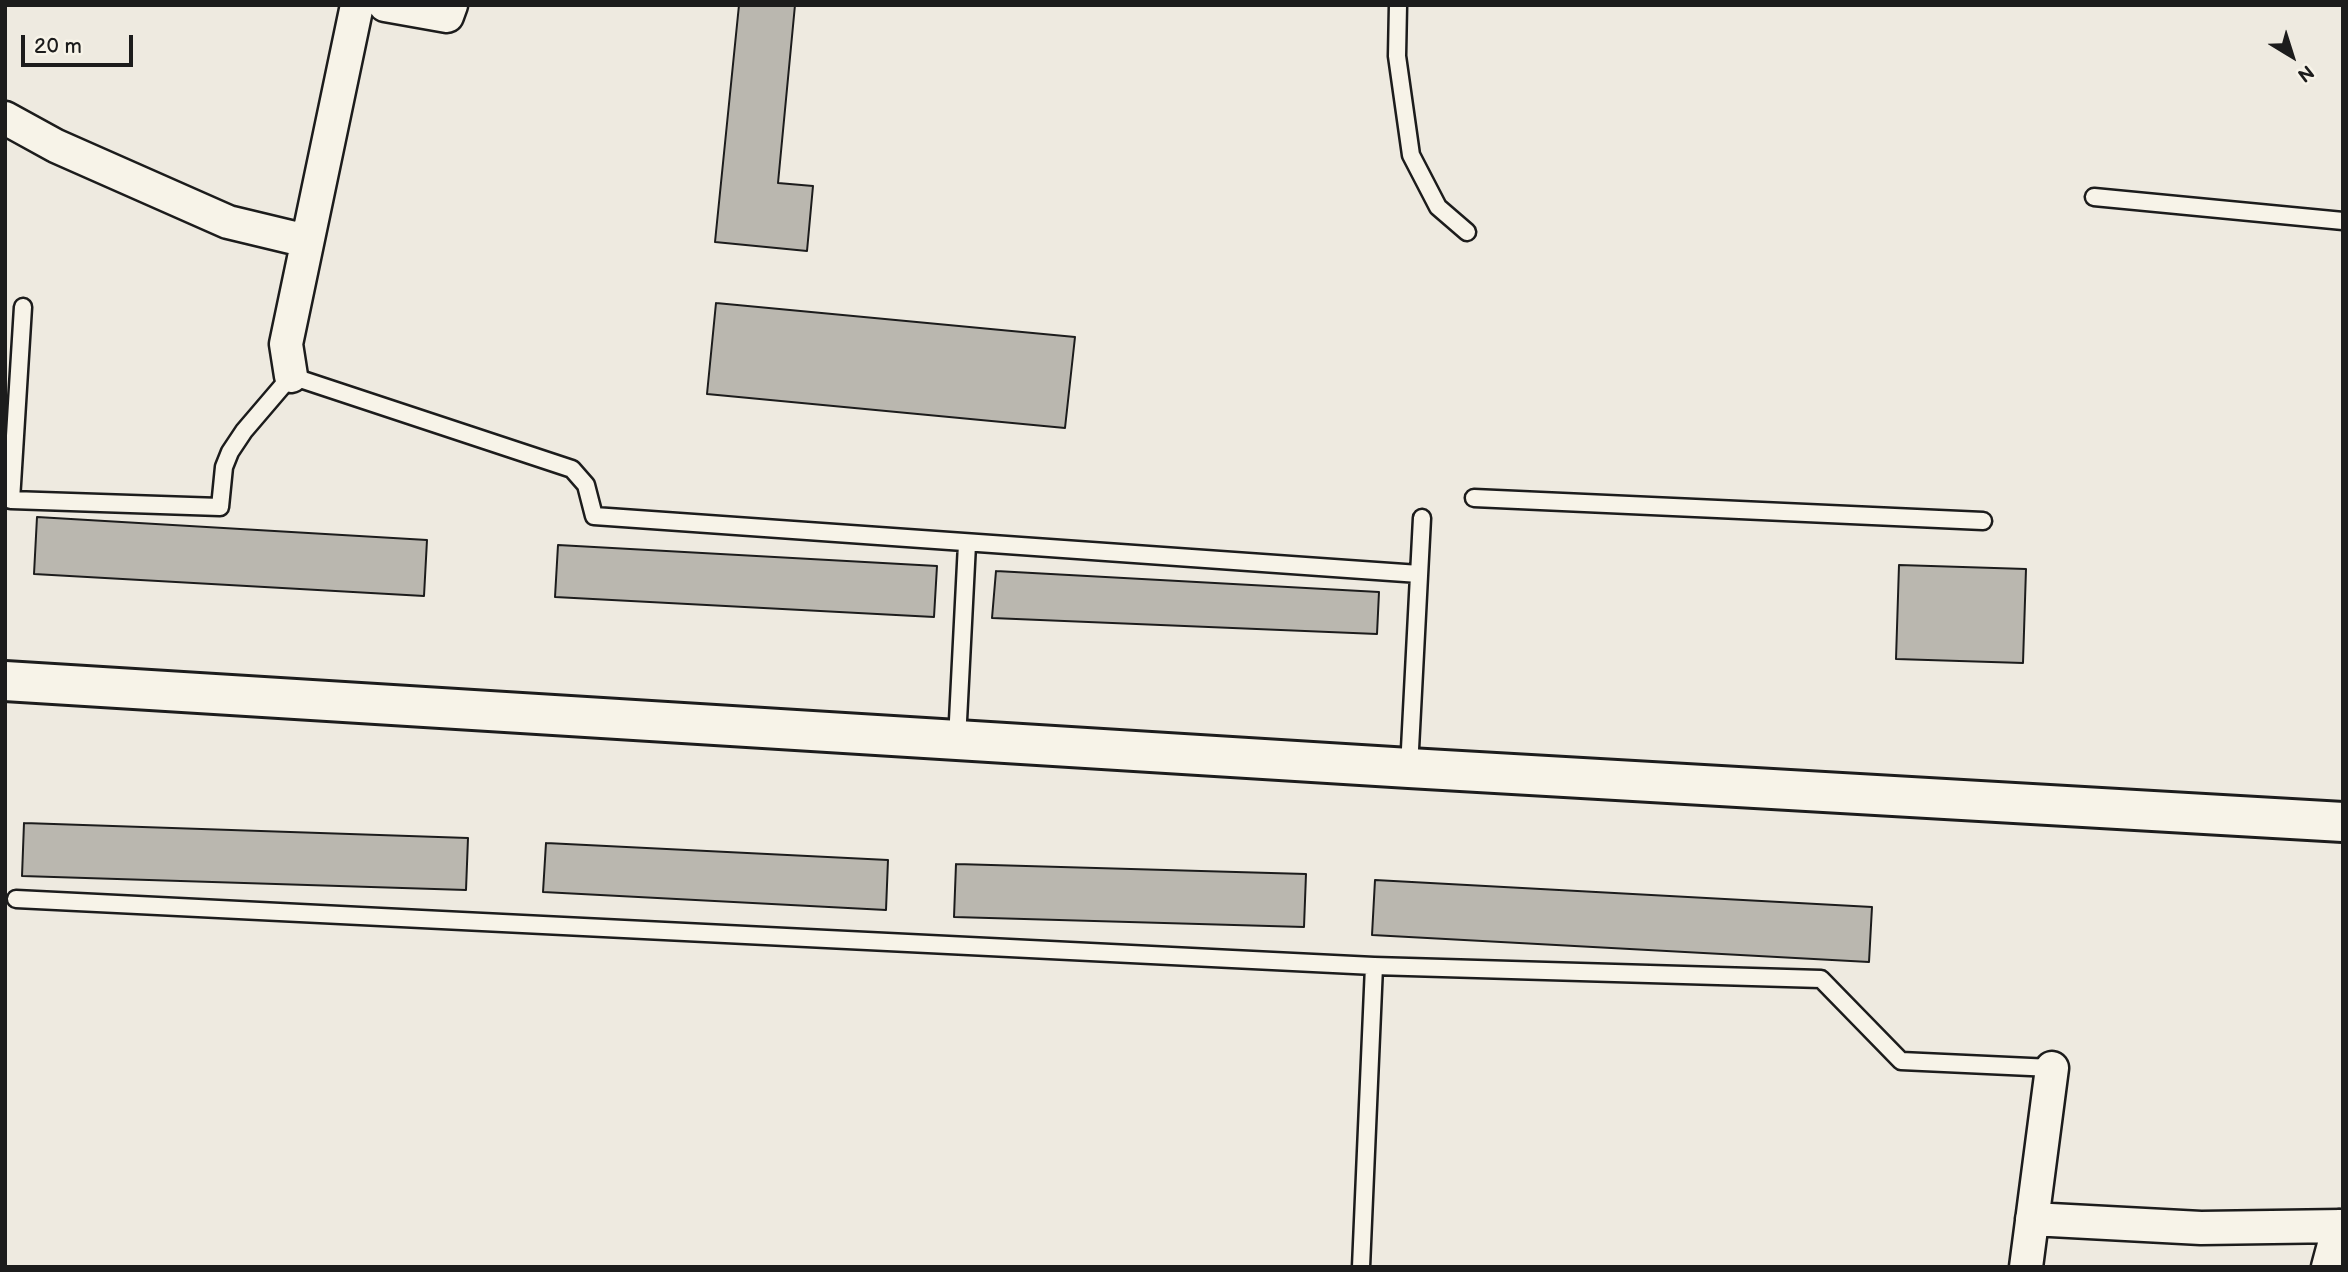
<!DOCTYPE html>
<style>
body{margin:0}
#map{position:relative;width:2348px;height:1272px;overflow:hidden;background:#eeeae0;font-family:"Balsamiq Sans",sans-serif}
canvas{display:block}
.frame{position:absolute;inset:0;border:7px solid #1c1c1c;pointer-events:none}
.north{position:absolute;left:2257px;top:21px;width:70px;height:70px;-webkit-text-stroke:5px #f7f3e8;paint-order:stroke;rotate:142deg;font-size:19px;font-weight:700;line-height:28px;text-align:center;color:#1c1c1c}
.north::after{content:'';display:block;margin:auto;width:24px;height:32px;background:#1c1c1c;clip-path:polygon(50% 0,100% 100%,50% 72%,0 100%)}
.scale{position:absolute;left:21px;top:35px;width:112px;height:32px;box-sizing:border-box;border:4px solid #1c1c1c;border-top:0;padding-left:9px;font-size:21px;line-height:24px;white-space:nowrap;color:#1c1c1c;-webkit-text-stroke:5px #f7f3e8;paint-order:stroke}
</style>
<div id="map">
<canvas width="2348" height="1272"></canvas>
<div class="frame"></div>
<div class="north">N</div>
<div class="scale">20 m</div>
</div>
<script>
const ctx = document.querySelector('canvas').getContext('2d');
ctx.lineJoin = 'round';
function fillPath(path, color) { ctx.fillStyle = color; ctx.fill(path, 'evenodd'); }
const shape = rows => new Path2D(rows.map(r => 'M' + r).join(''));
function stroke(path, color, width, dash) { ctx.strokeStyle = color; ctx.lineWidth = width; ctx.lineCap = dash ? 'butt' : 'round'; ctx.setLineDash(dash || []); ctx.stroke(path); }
const building = shape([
 [739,5,795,5,778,183,813,186,807,251,715,242,739,5],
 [716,303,1075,337,1065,428,707,394,716,303],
 [37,517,427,540,424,596,34,574,37,517],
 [558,545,937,566,934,617,555,597,558,545],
 [1899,565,2026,569,2023,663,1896,659,1899,565],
 [996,571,1379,592,1377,634,992,618,996,571],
 [24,823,468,838,466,890,22,876,24,823],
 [546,843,888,860,886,910,543,892,546,843],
 [956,864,1306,874,1304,927,954,917,956,864],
 [1375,880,1872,907,1869,962,1372,935,1375,880]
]);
const path = shape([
 [1970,7,1970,5]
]);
const lane = shape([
 [1398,5,1397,56,1411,155,1438,207,1467,232],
 [2094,197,2343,221],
 [23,307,11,500,220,507,224,467,230,452,244,431,291,376,572,469,586,485,594,516,1419,574],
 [1474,498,1983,521],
 [957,740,967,544],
 [1409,768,1422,518],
 [16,899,1374,966,1821,979,1901,1061,2052,1068],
 [1361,1267,1374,966]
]);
const street = shape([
 [385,5,447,16,451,5],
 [5,118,56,146,228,222,307,241],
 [291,376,286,344,357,5],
 [2032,1219,2201,1228,2343,1226],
 [2026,1267,2052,1068],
 [2328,1267,2339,1226]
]);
const primary = shape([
 [5,681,1409,768,2343,822]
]);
fillPath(building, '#bab7af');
stroke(building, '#1c1c1c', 2);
stroke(lane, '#1c1c1c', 21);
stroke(street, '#1c1c1c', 37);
stroke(primary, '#1c1c1c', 44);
stroke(path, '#1c1c1c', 4.5, [2, 5]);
stroke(lane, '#f7f3e8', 16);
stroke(street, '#f7f3e8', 32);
stroke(primary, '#f7f3e8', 38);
</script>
